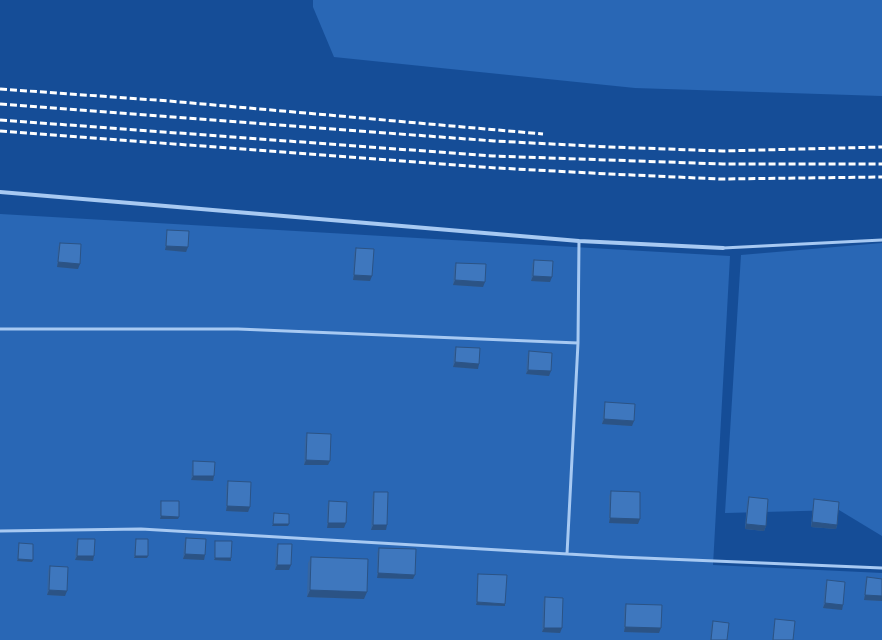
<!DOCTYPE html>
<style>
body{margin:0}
canvas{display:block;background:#154d97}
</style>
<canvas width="882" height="640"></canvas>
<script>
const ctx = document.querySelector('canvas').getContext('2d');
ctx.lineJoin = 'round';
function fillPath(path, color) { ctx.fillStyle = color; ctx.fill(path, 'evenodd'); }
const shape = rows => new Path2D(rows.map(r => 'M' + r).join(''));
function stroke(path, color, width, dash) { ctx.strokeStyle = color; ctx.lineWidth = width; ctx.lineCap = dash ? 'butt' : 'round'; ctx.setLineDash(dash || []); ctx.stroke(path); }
const green = shape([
 [313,0,882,0,882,96,635,88,334,57,313,7],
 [0,214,730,256,713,565,882,573,882,640,0,640],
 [882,243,882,536,839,510,725,513,741,255]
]);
const lane = shape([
 [723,248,882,240],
 [0,329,238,329,578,343],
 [0,531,141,529,619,557,882,568],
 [567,554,578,343,579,241]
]);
const street = shape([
 [0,192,579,241,723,248]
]);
const rail = shape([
 [0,89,169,101,543,134],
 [0,104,494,141,610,147,723,151,882,147],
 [0,120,493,156,723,164,882,164],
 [0,131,497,168,610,174,720,179,882,177]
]);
const wall = shape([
 [167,230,188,247,186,252,165,250,166,234],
 [60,243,78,269,57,267,58,247],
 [356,248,370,281,353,280,354,253],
 [534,260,550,282,531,281,532,264],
 [456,263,483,287,453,285,454,267],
 [456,347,478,369,453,367,454,351],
 [529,351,549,376,526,374,527,356],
 [605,402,632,426,602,424,604,406],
 [307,433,328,465,304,465,305,438],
 [193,461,214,476,213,481,191,480,192,466],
 [228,481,250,507,248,512,226,511,226,486],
 [611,491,638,524,609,523,609,496],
 [374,492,386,530,371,530,372,497],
 [749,497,766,526,764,531,745,529,747,502],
 [814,499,837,525,836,529,811,527,813,504],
 [161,501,178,519,160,519,160,503],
 [329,501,344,528,327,528,327,506],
 [186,538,205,555,204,560,183,559,184,543],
 [78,539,93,561,75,560,76,543],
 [136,539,148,556,147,558,134,558,135,541],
 [215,541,231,558,231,561,214,560,215,543],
 [19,543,33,560,32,562,17,561,18,545],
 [278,544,289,570,275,570,276,548],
 [379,548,413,579,377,578,377,553],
 [311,557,364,599,307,597,308,563],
 [50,566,65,596,47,595,48,571],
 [478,574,505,606,476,605,477,576],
 [867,577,882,579,882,601,864,600,865,582],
 [827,580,843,605,842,610,823,608,825,585],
 [545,597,562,628,560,633,542,632,543,602],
 [626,604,659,633,624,632,624,608],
 [775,619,793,640,772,640,774,624],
 [713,621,727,640,710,640,711,626]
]);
const shadedWall = shape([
 [166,246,188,247,186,252,165,250],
 [58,262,80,264,78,269,57,267],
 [354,275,372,276,370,281,353,280],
 [533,276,552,277,550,282,531,281],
 [455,280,485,282,483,287,453,285],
 [455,362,479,364,478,369,453,367],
 [528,370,551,371,549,376,526,374],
 [604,419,634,421,632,426,602,424],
 [306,460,330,461,328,465,304,465],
 [193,476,214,476,213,481,191,480],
 [227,506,250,507,248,512,226,511],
 [161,516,179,517,178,519,160,519],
 [610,518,640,519,638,524,609,523],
 [812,522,837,525,836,529,811,527],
 [328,523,346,523,344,528,327,528],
 [273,524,289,524,288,526,272,526],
 [746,524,766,526,764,531,745,529],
 [373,525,387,525,386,530,371,530],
 [185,554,205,555,204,560,183,559],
 [77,556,94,556,93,561,75,560],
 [135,556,148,556,147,558,134,558],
 [215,558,231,558,231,561,214,560],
 [18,559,33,560,32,562,17,561],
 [277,565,291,565,289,570,275,570],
 [378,573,415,575,413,579,377,578],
 [49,590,67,591,65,596,47,595],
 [310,590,367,592,364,599,307,597],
 [865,595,882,596,882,601,864,600],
 [477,602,505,604,505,606,476,605],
 [825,603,843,605,842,610,823,608],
 [625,627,661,628,659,633,624,632],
 [544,628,562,628,560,633,542,632]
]);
const building = shape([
 [167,230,189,231,188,247,166,246,167,230],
 [60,243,81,244,80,264,58,262,60,243],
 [356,248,374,249,372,276,354,275,356,248],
 [534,260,553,261,552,277,533,276,534,260],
 [456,263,486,264,485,282,455,280,456,263],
 [456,347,480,348,479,364,455,362,456,347],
 [529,351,552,353,551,371,528,370,529,351],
 [605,402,635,404,634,421,604,419,605,402],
 [307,433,331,434,330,461,306,460,307,433],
 [193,461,215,462,214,476,193,476,193,461],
 [228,481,251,482,250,507,227,506,228,481],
 [611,491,640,492,640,519,610,518,611,491],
 [374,492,388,492,387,525,373,525,374,492],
 [749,497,768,499,766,526,746,524,749,497],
 [814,499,839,502,837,525,812,522,814,499],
 [161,501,179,501,179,517,161,516,161,501],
 [329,501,347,502,346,523,328,523,329,501],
 [274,513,289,514,289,524,273,524,274,513],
 [186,538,206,539,205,555,185,554,186,538],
 [78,539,95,539,94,556,77,556,78,539],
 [136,539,148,539,148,556,135,556,136,539],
 [215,541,232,541,231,558,215,558,215,541],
 [19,543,33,544,33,560,18,559,19,543],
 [278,544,292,544,291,565,277,565,278,544],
 [379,548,416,549,415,575,378,573,379,548],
 [311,557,368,559,367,592,310,590,311,557],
 [50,566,68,567,67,591,49,590,50,566],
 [478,574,507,575,505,604,477,602,478,574],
 [867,577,882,579,882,596,865,595,867,577],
 [827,580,845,582,843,605,825,603,827,580],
 [545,597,563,598,562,628,544,628,545,597],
 [626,604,662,605,661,628,625,627,626,604],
 [775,619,795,621,793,640,773,640,775,619],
 [713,621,729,623,727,640,711,640,713,621]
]);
fillPath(green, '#2967b5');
stroke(lane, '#a7c9f2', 3);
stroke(street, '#a7c9f2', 4);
stroke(rail, '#fff', 3, [7, 3]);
fillPath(wall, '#3566a3');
fillPath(shadedWall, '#2b5385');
fillPath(building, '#3e77be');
stroke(building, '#2b5385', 1);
</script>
